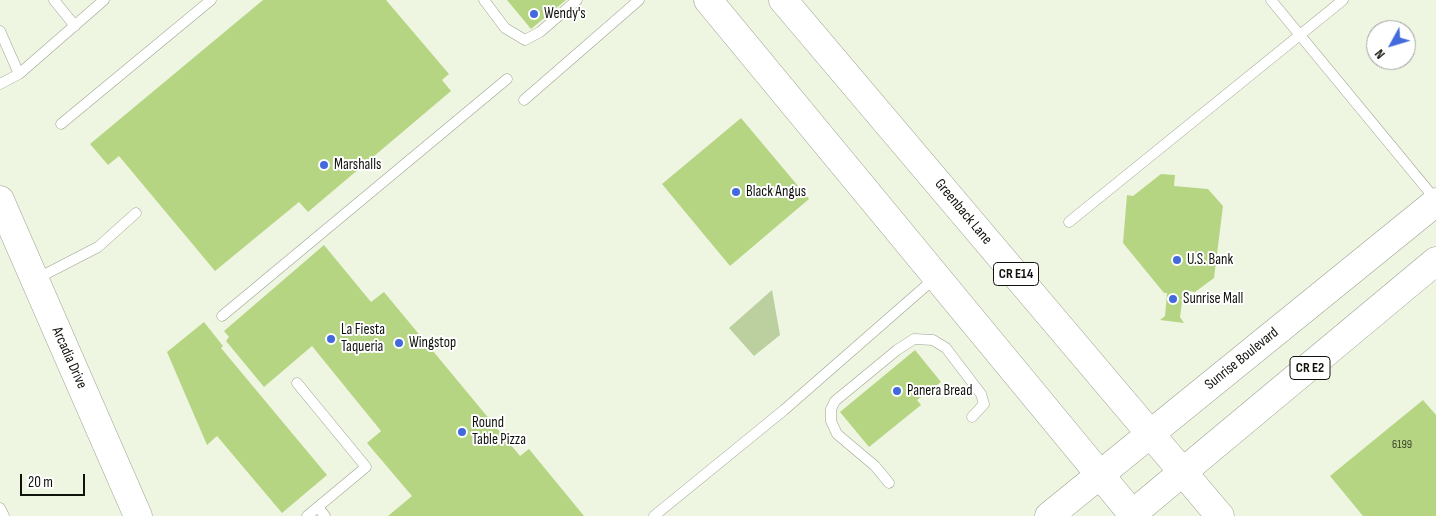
<!DOCTYPE html>
<style>
body{margin:0}
#map{position:relative;width:1436px;height:516px;overflow:hidden;background:#eef6e2;font-family:"Sofia Sans Condensed",sans-serif}
canvas{display:block}
.north{position:absolute;left:1366px;top:20px;width:50px;height:50px;box-sizing:border-box;background:#fff;border:1px solid #9fa19e;border-radius:50%;rotate:231deg;font-size:14px;font-weight:700;line-height:20px;text-align:center;color:#10130c}
.north::after{content:'';display:block;margin:auto;width:18px;height:22px;background:#436adc;clip-path:polygon(50% 0,100% 100%,50% 72%,0 100%)}
.scale{position:absolute;left:20px;top:474px;width:65px;height:22px;box-sizing:border-box;border:2px solid #10130c;border-top:0;padding-left:6px;font-size:15px;line-height:18px;white-space:nowrap;color:#10130c;-webkit-text-stroke:4px #fff;paint-order:stroke}
</style>
<div id="map">
<canvas width="1436" height="516"></canvas>
<div class="north">N</div>
<div class="scale">20 m</div>
</div>
<script>
const ctx = document.querySelector('canvas').getContext('2d');
ctx.lineJoin = 'round';
function fillPath(path, color) { ctx.fillStyle = color; ctx.fill(path, 'evenodd'); }
const shape = rows => new Path2D(rows.map(r => 'M' + r).join(''));
function stroke(path, color, width, dash) { ctx.strokeStyle = color; ctx.lineWidth = width; ctx.lineCap = dash ? 'butt' : 'round'; ctx.setLineDash(dash || []); ctx.stroke(path); }
function label(font, color, halo, rows, align = 'center') {
  ctx.font = font + ' "Sofia Sans Condensed",sans-serif'; ctx.lineWidth = 4; ctx.setLineDash([]); ctx.textBaseline = 'middle'; ctx.strokeStyle = halo; ctx.fillStyle = color; for (const [text, x, y, turn = 0] of rows) {
    ctx.save(); ctx.translate(x, y); ctx.rotate((+turn || 0) * Math.PI / 180); ctx.textAlign = isNaN(turn) ? turn : align; if (halo) ctx.strokeText(text, 0, 0); ctx.fillText(text, 0, 0); ctx.restore();
  }
}
const green = shape([
 [772,290,780,335,754,356,729,328]
]);
const building = shape([
 [263,0,386,0,449,74,442,80,451,91,308,212,299,202,215,271,119,156,108,165,90,144],
 [507,0,566,0,531,29],
 [741,118,809,199,730,266,662,184],
 [1161,174,1175,175,1174,186,1208,189,1223,206,1214,278,1195,292,1189,291,1183,294,1180,317,1184,323,1160,320,1165,316,1167,293,1164,293,1123,243,1127,195,1133,196],
 [324,245,371,302,384,292,520,456,529,449,584,516,388,516,412,496,367,443,381,431,312,346,264,387,226,341,229,337,224,331],
 [204,322,223,346,221,348,327,475,282,513,217,436,207,445,167,352],
 [915,350,941,382,917,400,921,405,869,447,840,412],
 [1423,400,1436,415,1436,516,1363,516,1330,476]
]);
const lane = shape([
 [54,0,75,26],
 [484,0,505,28,525,40,540,32,577,0],
 [1271,0,1436,200],
 [0,31,19,74,104,0],
 [0,84,19,74],
 [524,100,639,0],
 [61,124,211,0],
 [1069,222,1343,0],
 [36,279,98,247,136,213],
 [222,316,507,79],
 [297,383,366,467,307,516],
 [889,483,875,466,837,434,831,421,831,409,835,401,897,350,914,339,933,340,946,348,981,394,984,404,972,417],
 [318,507,325,516],
 [0,508,4,516],
 [654,516,784,410,935,278]
]);
const secondary = shape([
 [0,200,138,516]
]);
const primary = shape([
 [708,0,1134,516],
 [783,0,1220,516],
 [1049,516,1436,202],
 [1130,516,1436,261]
]);
const markers = [
 [534,14,5,"#436adc"],
 [324,165,5,"#436adc"],
 [736,192,5,"#436adc"],
 [1177,260,5,"#436adc"],
 [1173,299,5,"#436adc"],
 [331,339,5,"#436adc"],
 [399,343,5,"#436adc"],
 [897,391,5,"#436adc"],
 [462,432,5,"#436adc"]
];
const numberNames = [
 ["6199",1402,445]
];
const shields = [
 [1016,274,45],
 [1310,368,40]
];
const shieldNames = [
 ["CR E14",1016,274],
 ["CR E2",1310,368]
];
const poiNames = [
 ["Wendy's",544,14],
 ["Marshalls",334,165],
 ["Black Angus",746,192],
 ["U.S. Bank",1187,260],
 ["Sunrise Mall",1183,299],
 ["La Fiesta",341,330],
 ["Taqueria",341,347],
 ["Wingstop",409,343],
 ["Panera Bread",907,391],
 ["Round",472,423],
 ["Table Pizza",472,440]
];
const streetNames = [
 ["Greenback Lane",963,212,50],
 ["Arcadia Drive",69,358,66],
 ["Sunrise Boulevard",1242,359,-39]
];
fillPath(green, '#bccf9f');
fillPath(building, '#b6d583');
stroke(lane, '#9ba390', 11);
stroke(secondary, '#9ba390', 29);
stroke(primary, '#9ba390', 29);
stroke(lane, '#fff', 10);
stroke(secondary, '#fff', 28);
stroke(primary, '#fff', 28);
for (const [x, y, r, color] of markers) { const dot = new Path2D(); dot.arc(x, y, r, 0, 2 * Math.PI); ctx.fillStyle = color; ctx.fill(dot); stroke(dot, '#fff', 2); }
label('12px', '#3a442a', null, numberNames);
for (const [x, y, w] of shields) { const box = new Path2D(); box.roundRect(x - w / 2, y - 11.5, w, 23, 4); ctx.fillStyle = '#fff'; ctx.fill(box); stroke(box, '#10130c', 1); }
label('bold 14px', '#10130c', null, shieldNames);
label('15px', '#10130c', '#fff', poiNames, 'left');
label('15px', '#10130c', '#fff', streetNames);
</script>
